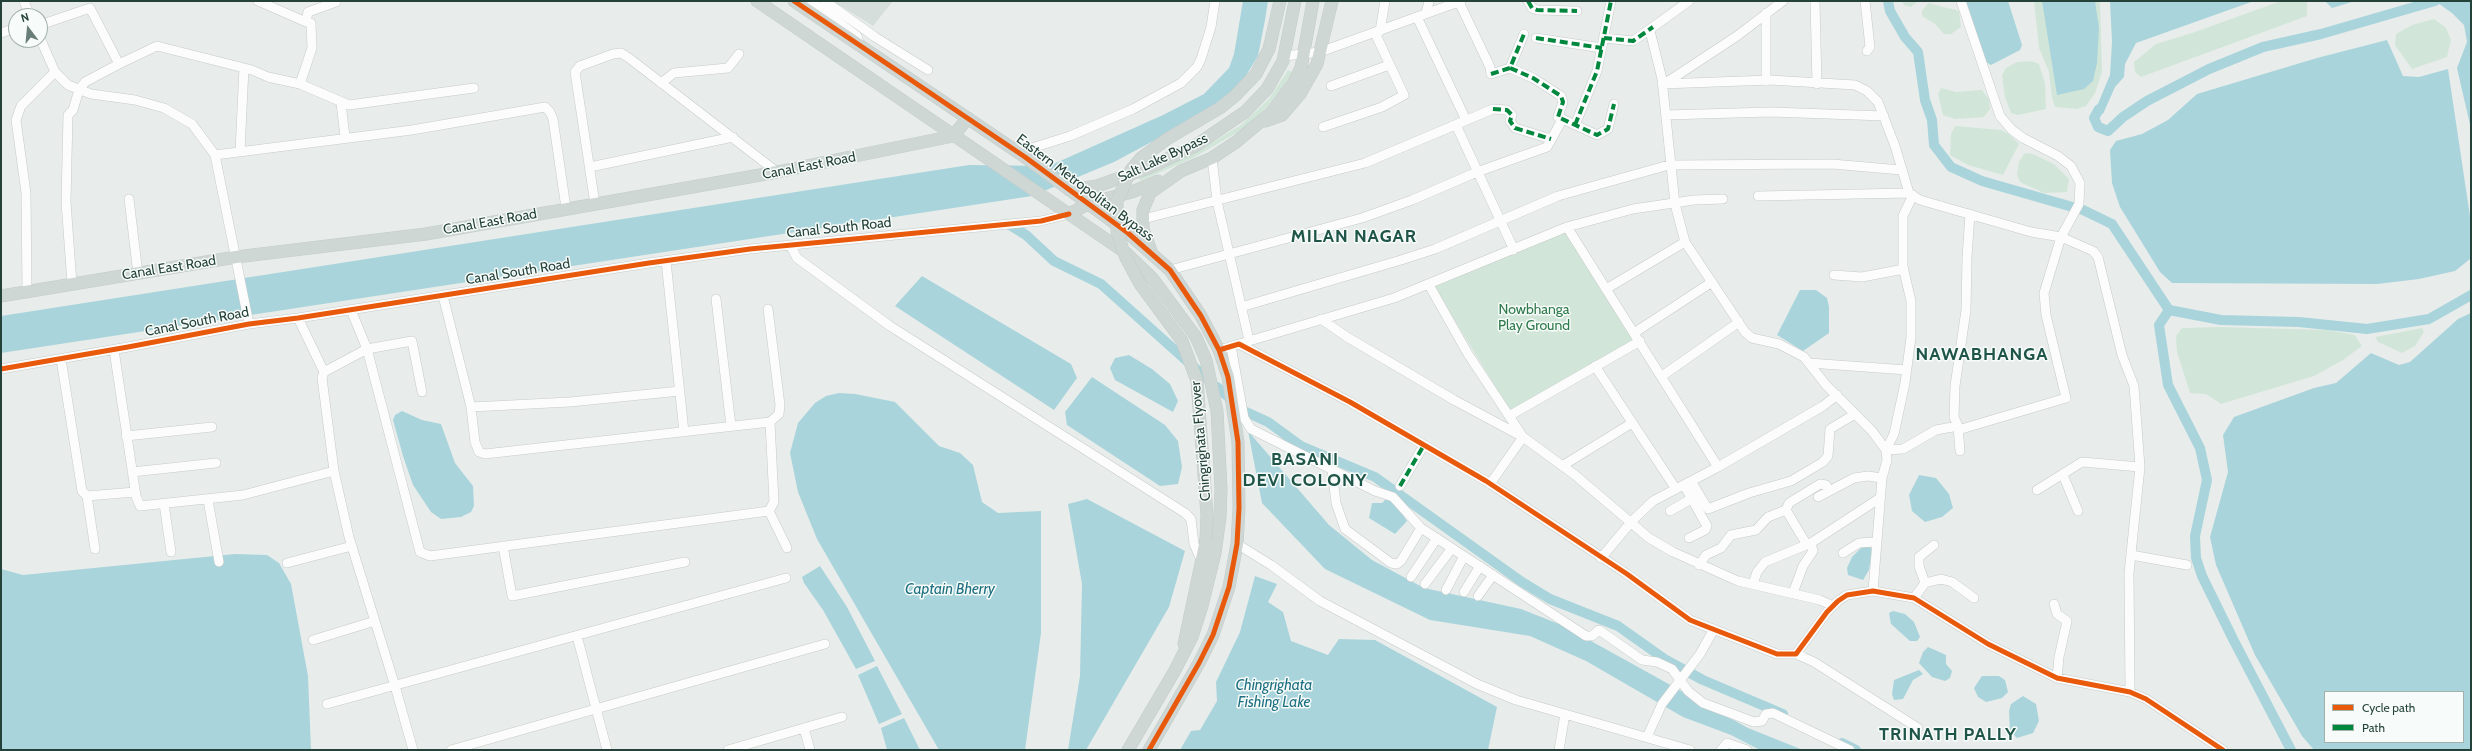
<!DOCTYPE html>
<style>
body{margin:0}
#map{position:relative;width:2472px;height:751px;overflow:hidden;background:#e8edeb;font-family:Cabin,sans-serif}
canvas{display:block}
.frame{position:absolute;inset:0;border:2px solid #24423a;pointer-events:none}
.legend{position:absolute;left:2324px;top:691px;width:140px;height:52px;box-sizing:border-box;background:#f7fbf9;border:1px solid #a3b1ad;margin:0;padding:5px 7px;list-style:none;font-size:12px;color:#24423a}
.legend li{display:flex;align-items:center;gap:8px;height:20px}
.legend b{width:20px;border:1px solid #a3b1ad}
.north{position:absolute;left:8px;top:8px;width:40px;height:40px;box-sizing:border-box;background:#f7fbf9;border:1px solid #a3b1ad;border-radius:50%;rotate:344deg;font-size:11px;font-weight:700;line-height:16px;text-align:center;color:#24423a}
.north::after{content:'';display:block;margin:auto;width:14px;height:18px;background:#697e78;clip-path:polygon(50% 0,100% 100%,50% 72%,0 100%)}
</style>
<div id="map">
<canvas width="2472" height="751"></canvas>
<div class="frame"></div>
<ul class="legend">
<li><b style="height:5px;background:#e8590c"></b>Cycle path</li>
<li><b style="height:5px;background:#00873e"></b>Path</li>
</ul>
<div class="north">N</div>
</div>
<script>
const ctx = document.querySelector('canvas').getContext('2d');
ctx.lineJoin = 'round';
function fillPath(path, color) { ctx.fillStyle = color; ctx.fill(path, 'evenodd'); }
const shape = rows => new Path2D(rows.map(r => 'M' + r).join(''));
function stroke(path, color, width, dash) { ctx.strokeStyle = color; ctx.lineWidth = width; ctx.lineCap = dash ? 'butt' : 'round'; ctx.setLineDash(dash || []); ctx.stroke(path); }
function label(font, color, halo, rows, align = 'center') {
  ctx.font = font + ' Cabin,sans-serif'; ctx.lineWidth = 3; ctx.setLineDash([]); ctx.textBaseline = 'middle'; ctx.strokeStyle = halo; ctx.fillStyle = color; for (const [text, x, y, turn = 0] of rows) {
    ctx.save(); ctx.translate(x, y); ctx.rotate((+turn || 0) * Math.PI / 180); ctx.textAlign = isNaN(turn) ? turn : align; if (halo) ctx.strokeText(text, 0, 0); ctx.fillText(text, 0, 0); ctx.restore();
  }
}
const built = shape([
 [833,1,893,1,873,26]
]);
const green = shape([
 [1902,1,1918,1,1911,7,1904,5],
 [2034,1,2100,1,2102,72,2095,93,2086,106,2077,109,2055,107,2052,98,2049,72,2039,48],
 [2281,1,2305,1,2307,3,2307,16,2141,77,2135,72,2134,62,2156,44,2192,33],
 [1928,3,1959,11,1961,27,1951,34,1944,34,1935,24,1922,16,1922,11],
 [2434,19,2446,28,2451,40,2447,57,2412,69,2395,45,2396,34,2412,25],
 [2031,61,2039,64,2045,84,2046,109,2018,115,2011,113,2005,97,2002,75,2006,68,2017,62],
 [1288,70,1292,72,1284,86,1258,117,1243,129,1193,158,1140,181,1139,177,1193,154,1241,125,1269,99],
 [1941,88,1956,92,1982,90,1989,99,1990,109,1984,117,1955,119,1943,115,1938,94],
 [1955,126,2001,130,2009,134,2019,144,2003,175,1968,165,1950,155,1951,134],
 [2025,153,2033,154,2054,164,2069,179,2067,192,2044,193,2020,182,2017,174,2019,162],
 [1564,230,1636,339,1510,410,1434,287],
 [2219,327,2327,330,2355,335,2362,346,2343,360,2314,376,2221,404,2206,394,2190,393,2177,352,2176,336,2182,328],
 [2422,328,2424,332,2415,346,2402,353,2378,342,2375,337]
]);
const water = shape([
 [1243,1,1268,1,1265,20,1258,56,1242,82,1226,99,1200,116,1114,162,1032,196,1,353,1,316,969,165,1049,166,1163,115,1204,94,1229,68,1234,54],
 [1966,1,2008,1,2022,45,2020,50,1991,65,1986,62,1979,52],
 [2042,1,2095,1,2099,28,2097,63,2093,81,2084,89,2057,95],
 [2110,1,2254,1,2136,43,2125,64,2124,77,2115,87,2103,114,2097,106,2110,75,2112,42],
 [2325,1,2355,1,2332,8],
 [2435,1,2471,1,2471,129,2457,68,2467,42,2464,25,2452,13],
 [2387,40,2403,76,2419,77,2448,69,2471,223,2470,259,2455,271,2419,279,2377,284,2172,283,2160,272,2120,207,2112,183,2110,150,2116,141,2142,134,2168,120,2197,94,2317,58],
 [922,276,1071,364,1077,378,1054,410,895,306],
 [1800,290,1816,290,1827,298,1829,307,1829,333,1803,351,1777,335],
 [2471,313,2471,750,2314,750,2302,736,2255,655,2216,565,2210,537,2228,472,2223,435,2234,417,2314,388,2336,383,2371,353,2399,365,2410,362,2458,319],
 [2325,692,2463,692,2463,742,2325,742],
 [1129,355,1152,369,1170,384,1178,401,1173,412,1115,380,1110,368,1115,358],
 [1092,377,1165,425,1178,441,1182,467,1178,484,1160,486,1067,425,1065,412],
 [839,393,855,394,895,402,939,446,960,453,973,465,982,502,998,513,1041,511,1041,633,1025,750,939,750,817,539,798,492,790,453,798,423,815,403,826,396],
 [402,411,422,420,441,424,455,463,473,486,474,506,471,512,461,517,441,519,431,512,413,485,403,456,393,420,395,415],
 [1248,431,1329,525,1372,560,1424,588,1521,609,1564,626,1748,728,1803,750,1760,750,1731,735,1683,717,1586,661,1530,636,1430,620,1325,569,1262,503],
 [1919,475,1936,478,1949,494,1953,508,1942,517,1925,522,1912,511,1909,495],
 [1388,497,1396,504,1407,521,1395,534,1369,518,1372,503,1382,503],
 [1087,499,1185,551,1169,607,1086,750,1068,750,1080,676,1082,584,1068,504],
 [1865,544,1872,549,1869,570,1863,580,1848,575,1847,568,1852,557],
 [235,554,267,555,279,563,291,584,308,676,311,750,1,750,1,569,23,575],
 [820,566,847,607,875,661,856,669,823,610,804,583,802,577],
 [1255,576,1277,584,1268,602,1283,612,1291,641,1328,655,1339,639,1375,640,1497,707,1488,750,1180,750,1191,731,1200,730,1217,701,1216,682,1240,632],
 [1893,611,1905,614,1914,622,1920,637,1917,641,1910,641,1891,624,1889,613],
 [1928,647,1946,655,1946,664,1952,671,1950,678,1945,681,1932,677,1919,663,1923,652],
 [877,666,902,714,879,724,858,675],
 [1919,670,1923,674,1913,680,1903,699,1894,700,1892,694,1894,680],
 [1982,676,1999,676,2005,680,2008,692,2002,698,1986,702,1978,697,1974,688],
 [2023,696,2036,704,2039,721,2033,733,2017,738,2010,731,2009,711,2011,704],
 [904,718,920,750,887,750,881,728]
]);
const canal = shape([
 [1888,1,1890,11,1905,37,1918,52,1925,100,1932,120,1934,145,1951,167,1982,181,2083,210,2112,224,2169,310,2159,325,2168,385,2200,448,2207,480,2195,536,2196,558,2202,576,2234,641,2291,750],
 [2099,109,2094,118,2098,127,2108,131,2123,117,2147,101,2209,69,2263,47,2321,34,2435,1],
 [1008,224,1026,235,1054,261,1101,284,1206,378],
 [2169,310,2221,320,2299,322,2367,329,2429,319,2471,295],
 [1217,387,1244,411,1268,422,1301,446,1375,477,1522,582,1550,599,1618,626,1666,660,1703,680,1783,714],
 [1842,743,1856,750]
]);
const minor = shape([
 [24,1,30,16],
 [258,1,306,22,308,12,336,2],
 [811,1,857,36,860,46],
 [825,1,875,37,928,70],
 [1528,1,1532,8,1537,10,1577,11],
 [1689,1,1653,27,1650,31,1662,79,1675,204,1685,242,1745,332,1752,338,1779,344,1804,357,1826,385,1872,431,1886,450,1887,460,1882,478,1873,591],
 [1815,1,1817,84],
 [1865,1,1870,47,1867,51],
 [1459,2,1490,67,1491,74,1510,68,1524,34],
 [1426,13,1429,1],
 [1417,17,1466,120],
 [40,25,90,8,119,64],
 [1380,31,1385,1],
 [1,33,16,28],
 [40,38,55,72,68,85,91,94,135,100,164,108,192,124,215,155,249,324],
 [1536,38,1602,48],
 [1604,38,1633,41,1653,27],
 [1285,56,1320,52,1461,1],
 [1510,68,1533,78,1561,96,1563,102,1558,117,1597,135,1608,129,1614,104],
 [1766,81,1766,13],
 [661,83,674,73,728,68,739,54],
 [300,84,312,48,311,23],
 [1662,84,1770,80,1855,85,1867,91,1878,102,1895,146,1909,193,1920,200,2031,232,2061,237,2093,251,2098,257,2122,355,2134,386,2140,467,2129,573,2130,692],
 [1664,84,1737,36,1783,1],
 [1331,86,1389,65],
 [341,103,345,137],
 [1666,115,1771,112,1884,116],
 [1456,125,1514,250],
 [1575,125,1597,71,1611,1],
 [1323,127,1382,107,1404,95,1375,33],
 [1013,149,1032,148,1070,136,1133,109,1181,83,1197,67,1201,59,1211,27,1215,1],
 [240,151,244,68],
 [215,155,412,130,545,107,550,112,553,119,566,208],
 [1212,158,1217,201,1249,340],
 [590,167,733,137],
 [1758,196,1909,193],
 [129,199,138,274],
 [595,204,575,72,580,66,613,54,621,53,629,58,777,172],
 [1143,219,1365,163,1493,109,1507,110,1512,115,1510,121,1515,128,1551,139],
 [1567,227,1718,467],
 [790,245,797,258,890,326,1185,513,1191,519,1194,544,1202,562],
 [666,261,684,432],
 [1170,270,1362,218,1412,200,1477,172,1547,147,1562,120],
 [1834,275,1862,277,1904,269],
 [72,284,66,202,68,115,73,110,79,90,85,82,119,64,157,46,252,70,268,77,300,84,349,105,474,88],
 [1429,285,1468,354,1523,437,1490,484],
 [1606,289,1685,242],
 [27,291,26,193,16,120,21,106,55,72],
 [443,296,471,407,475,442,479,452,485,454,770,422,779,414,780,405,768,309],
 [716,299,731,426],
 [1241,307,1401,260,1435,249,1558,196,1669,165,1832,164,1901,170],
 [351,310,367,349,324,372,322,378,334,471,349,537,395,686,413,750],
 [298,318,324,372],
 [1321,319,1347,337,1454,400,1523,437,1575,475,1649,538,1673,552,1738,581,1820,600,1833,606],
 [1634,333,1712,282],
 [1239,344,1394,298,1567,227,1633,209,1694,200,1723,199],
 [1231,346,1244,418,1251,429,1375,491,1393,497,1421,528,1586,636,1592,636,1599,630,1642,660,1657,662,1672,669,1688,691,1703,703,1754,722,1762,721,1766,714,1773,713,1850,750],
 [114,350,136,496,140,506,243,495,334,471],
 [1219,350,1239,344,1350,402,1486,481,1627,574,1690,620,1700,624,1777,654,1796,654,1827,612,1838,601,1847,595,1873,591,1914,598,1988,644,2057,678,2130,692,2146,699,2223,750],
 [61,359,82,491,87,496,95,549],
 [1809,363,1907,370],
 [1595,366,1676,489],
 [1,369,128,347,249,324,298,318,649,263,750,249,1041,221,1069,214],
 [1662,376,1739,322],
 [422,392,412,341,367,349,420,552,430,556,769,511,774,502,770,422],
 [471,407,570,402,680,391],
 [1509,416,1640,341],
 [1958,430,2066,398,2046,315,2044,293,2061,237,2079,204,2080,183,2071,166,2058,156,2023,138,2012,130,2000,116,1961,1],
 [126,436,212,427],
 [1886,450,1894,434,1905,383,1911,337,1911,301,1903,267,1903,216,1913,195],
 [1886,450,1903,449,1936,430,1958,426],
 [1960,451,1958,426,1954,417,1955,386,1966,310,1967,257,1970,214],
 [1562,466,1632,423],
 [1332,470,1336,503,1345,529,1391,563,1397,564,1401,561,1421,528],
 [132,472,216,463],
 [2063,475,2078,511],
 [1691,481,1708,509,1749,493,1791,481,1823,462,1828,456,1830,429,1855,414],
 [1684,485,1707,526,1705,530,1689,538],
 [1400,486,1424,445],
 [2037,490,2082,462,2140,467],
 [87,496,135,492],
 [1818,497,1854,478,1868,476,1882,478],
 [208,500,219,562],
 [164,504,171,552],
 [1786,510,1807,545],
 [769,511,787,548],
 [1670,511,1691,499],
 [1237,544,1271,565,1320,601,1477,684,1516,700,1690,750],
 [503,546,512,596,685,562],
 [1843,553,1859,543,1876,542],
 [2131,555,2187,565],
 [1601,558,1632,521,1653,501,1718,467,1823,406,1837,395],
 [287,563,352,546],
 [1699,565,1706,555,1721,548,1731,535,1756,530,1768,517,1786,510,1789,503,1820,484,1826,485,1829,490],
 [1411,577,1437,538],
 [1925,583,1919,566,1919,557,1934,545],
 [1425,584,1452,548],
 [1753,584,1757,572,1765,562,1811,543,1880,498],
 [1446,590,1464,556],
 [1464,592,1480,566],
 [1793,593,1803,566,1813,551,1811,543],
 [1478,596,1493,575],
 [1914,598,1925,583,1941,579,1952,582,1974,598],
 [2054,604,2057,614,2067,621,2059,657,2057,678],
 [577,636,607,750],
 [313,640,375,621],
 [1796,654,1814,662,1918,728],
 [327,704,786,578],
 [804,728,810,750],
 [1647,737,1662,704,1700,654,1714,629],
 [451,750,825,644],
 [728,750,842,717],
 [1559,750,1565,714],
 [1721,750,1727,743,1747,750]
]);
const major = shape([
 [757,1,1126,253,1153,279,1196,337,1206,360,1217,411,1221,489,1220,517,1215,553,1202,606,1192,637,1174,672,1128,750],
 [794,1,1025,157,1128,233,1170,270,1201,316,1219,350,1228,377,1238,442,1239,508,1237,544,1229,587,1213,635,1199,663,1149,750],
 [1265,121,1282,115,1300,94,1317,64,1332,1],
 [1069,190,1097,186,1148,168,1195,146,1245,112,1267,89,1283,61,1295,1],
 [1069,214,1090,203,1132,192,1158,181],
 [1151,251,1143,229,1143,210,1150,193,1181,171,1212,158,1236,142,1271,113,1293,84,1301,68,1313,1],
 [1,296,236,257,426,234,777,172,953,136,968,118],
 [1184,644,1206,540]
]);
const majorBridge = shape([
 [1206,540,1207,515,1197,381,1182,341,1140,284,1125,256,1117,232,1117,201,1131,170,1141,158,1167,139,1220,108,1235,96,1256,74,1269,49,1280,1]
]);
const quiet = shape([
 [1528,1,1532,8,1537,10,1577,11],
 [1536,38,1602,48],
 [1604,38,1633,41,1653,27],
 [1510,68,1533,78,1561,96,1563,102,1558,117,1597,135,1608,129,1614,104],
 [1491,74,1510,68,1524,34],
 [1493,109,1507,110,1512,115,1510,121,1515,128,1551,139],
 [1575,125,1597,71,1611,1],
 [1400,486,1424,445]
]);
const cycleway = shape([
 [794,1,1025,157,1128,233,1170,270,1201,316,1219,350,1228,377,1238,442,1239,508,1237,544,1229,587,1213,635,1199,663,1149,750],
 [1219,350,1239,344,1350,402,1486,481,1627,574,1690,620,1700,624,1777,654,1796,654,1827,612,1838,601,1847,595,1873,591,1914,598,1988,644,2057,678,2130,692,2146,699,2223,750],
 [1,369,128,347,249,324,298,318,649,263,750,249,1041,221,1069,214]
]);
const streetNames = [
 ["Salt Lake Bypass",1163,158,-25],
 ["Canal East Road",809,166,-11],
 ["Eastern Metropolitan Bypass",1085,188,37],
 ["Canal East Road",490,222,-10],
 ["Canal South Road",839,228,-6],
 ["Canal East Road",169,268,-9],
 ["Canal South Road",518,272,-9],
 ["Canal South Road",197,322,-11],
 ["Chingrighata Flyover",1201,441,-95]
];
const parkNames = [
 ["Nowbhanga",1534,310],
 ["Play Ground",1534,326]
];
const waterNames = [
 ["Captain Bherry",950,590],
 ["Chingrighata",1274,686],
 ["Fishing Lake",1274,703]
];
const districtNames = [
 ["MILAN NAGAR",1354,237],
 ["NAWABHANGA",1982,355],
 ["BASANI",1305,460],
 ["DEVI COLONY",1305,481],
 ["TRINATH PALLY",1948,735]
];
fillPath(built, '#d6dedb');
fillPath(green, '#d1e6d8');
fillPath(water, '#a9d4db');
stroke(canal, '#a9d4db', 10);
stroke(minor, '#c5cac8', 10);
stroke(major, '#c3ccc9', 13);
stroke(minor, '#fcfcfc', 9);
stroke(major, '#cfd7d5', 12);
stroke(majorBridge, '#c3ccc9', 13, []);
stroke(majorBridge, '#cfd7d5', 12);
stroke(quiet, '#00873e', 4, [8, 4]);
stroke(cycleway, '#e8590c', 5);
label('14px', '#24423a', '#f7fbf9', streetNames);
label('14px', '#2d7a4b', '#f7fbf9', parkNames);
label('italic 15px', '#1c6f80', '#f7fbf9', waterNames);
ctx.letterSpacing = '1px';
label('bold 18px', '#1f5548', '#f7fbf9', districtNames);
ctx.letterSpacing = '0px';
</script>
